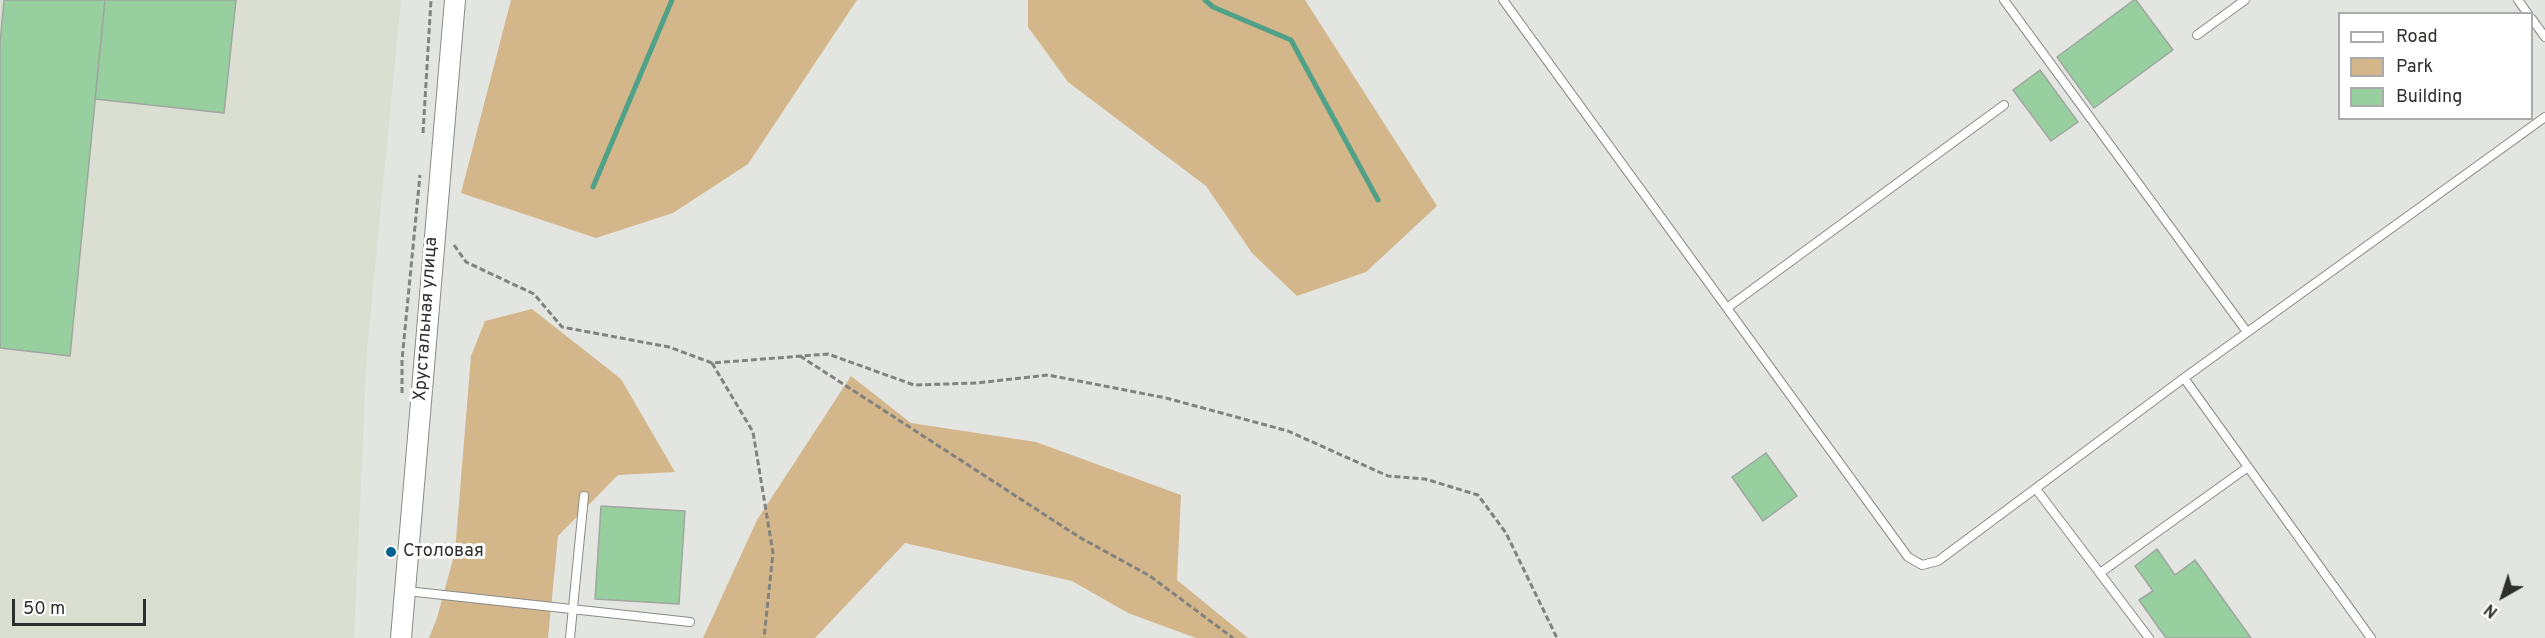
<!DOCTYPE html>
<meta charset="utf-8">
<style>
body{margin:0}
#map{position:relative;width:2545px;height:638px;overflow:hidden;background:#e3e5e0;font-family:Overpass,sans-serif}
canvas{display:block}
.legend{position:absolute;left:2338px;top:12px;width:195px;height:108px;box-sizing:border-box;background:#fff;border:2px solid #ababab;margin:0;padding:8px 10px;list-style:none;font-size:18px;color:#2e2e2c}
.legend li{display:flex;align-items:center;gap:12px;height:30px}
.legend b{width:30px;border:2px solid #ababab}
.north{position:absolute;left:2473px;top:566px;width:60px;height:60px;-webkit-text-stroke:4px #fff;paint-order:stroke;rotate:219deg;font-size:16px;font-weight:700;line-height:24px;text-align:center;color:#2e2e2c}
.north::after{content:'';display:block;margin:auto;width:21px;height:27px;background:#2e2e2c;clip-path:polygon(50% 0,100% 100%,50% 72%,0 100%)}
.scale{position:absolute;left:12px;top:599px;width:134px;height:27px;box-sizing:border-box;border:3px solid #2e2e2c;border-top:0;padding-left:8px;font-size:18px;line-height:21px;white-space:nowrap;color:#2e2e2c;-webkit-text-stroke:4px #fff;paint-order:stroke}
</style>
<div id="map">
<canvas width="2545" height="638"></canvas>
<ul class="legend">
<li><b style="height:8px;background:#fff"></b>Road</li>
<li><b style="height:16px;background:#d3b68a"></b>Park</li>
<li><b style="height:16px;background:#97cf9e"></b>Building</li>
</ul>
<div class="north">N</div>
<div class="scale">50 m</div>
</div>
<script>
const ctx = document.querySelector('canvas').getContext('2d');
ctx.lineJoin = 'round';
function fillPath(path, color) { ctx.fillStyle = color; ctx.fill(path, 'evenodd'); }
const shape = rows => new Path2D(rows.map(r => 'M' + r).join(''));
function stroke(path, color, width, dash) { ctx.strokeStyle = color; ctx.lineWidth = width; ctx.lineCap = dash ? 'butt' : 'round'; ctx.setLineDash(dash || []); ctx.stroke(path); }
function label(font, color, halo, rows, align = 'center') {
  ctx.font = font + ' Overpass,sans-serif'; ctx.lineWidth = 6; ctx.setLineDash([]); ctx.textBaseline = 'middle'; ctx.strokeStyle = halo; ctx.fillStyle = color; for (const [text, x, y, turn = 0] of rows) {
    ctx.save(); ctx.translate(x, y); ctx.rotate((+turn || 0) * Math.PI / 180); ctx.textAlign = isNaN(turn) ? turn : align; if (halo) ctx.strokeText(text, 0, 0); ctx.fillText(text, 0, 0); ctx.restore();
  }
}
const built = shape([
 [0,0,401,0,367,350,354,638,0,638]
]);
const green = shape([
 [511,0,857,0,748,164,673,213,596,238,461,193],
 [1028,0,1305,0,1437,206,1366,272,1297,296,1252,253,1206,186,1068,82,1028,27],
 [532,309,621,379,675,472,618,475,558,536,548,638,429,638,437,618,455,552,471,356,485,321],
 [851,376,911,423,1036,442,1181,495,1177,580,1248,638,1196,638,1128,613,1072,581,905,543,815,638,703,638,757,520]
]);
const stream = shape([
 [1205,0,1213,7,1291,40,1378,200],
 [593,187,672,0]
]);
const building = shape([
 [4,0,105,0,70,356,0,348,0,43,4,0],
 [105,0,236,0,224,113,95,99,105,0],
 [2134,0,2136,0,2173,50,2094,108,2057,57,2134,0],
 [2040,70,2078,122,2051,141,2013,90,2040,70],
 [1766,453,1797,496,1763,521,1732,477,1766,453],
 [601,506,685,511,679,604,595,599,601,506],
 [2157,549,2175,575,2195,560,2251,638,2166,638,2139,600,2153,591,2135,566,2157,549]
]);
const path = shape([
 [423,133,431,0],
 [454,245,466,262,534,294,562,327,669,347,712,363,828,354,914,385,977,383,1048,375,1166,398,1288,431,1388,476,1425,479,1478,495,1506,533,1557,638],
 [800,356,1079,537,1150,576,1233,638],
 [712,363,753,432,773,553,764,638],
 [402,393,402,360,420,175]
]);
const service = shape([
 [1503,0,1908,557,1922,565,1938,561,2184,378,2545,117],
 [2004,0,2247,332],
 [2518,0,2528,14],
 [2532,19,2545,37],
 [2197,35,2245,0],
 [1727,308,2004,105],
 [2184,378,2371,638],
 [2036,489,2149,638],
 [2100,573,2248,467],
 [407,591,690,622],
 [570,638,584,496]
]);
const tertiary = shape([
 [401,638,455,0]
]);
const markers = [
 [391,552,6,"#036292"]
];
const streetNames = [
 ["Хрустальная улица",427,319,-86]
];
const poiNames = [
 ["Столовая",403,552]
];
fillPath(built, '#dadfd2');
fillPath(green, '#d3b68a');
stroke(stream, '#4fa188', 5);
fillPath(building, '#97cf9e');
stroke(building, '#a1a6a1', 1.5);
stroke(service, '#898b86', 10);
stroke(tertiary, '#898b86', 22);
stroke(path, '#828380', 3, [6, 3]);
stroke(service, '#fff', 8);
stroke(tertiary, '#fff', 20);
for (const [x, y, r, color] of markers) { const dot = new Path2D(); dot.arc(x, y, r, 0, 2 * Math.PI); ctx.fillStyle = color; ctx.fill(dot); stroke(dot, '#fff', 2); }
label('18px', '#2e2e2c', '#fff', streetNames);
label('18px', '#2e2e2c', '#fff', poiNames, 'left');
</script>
